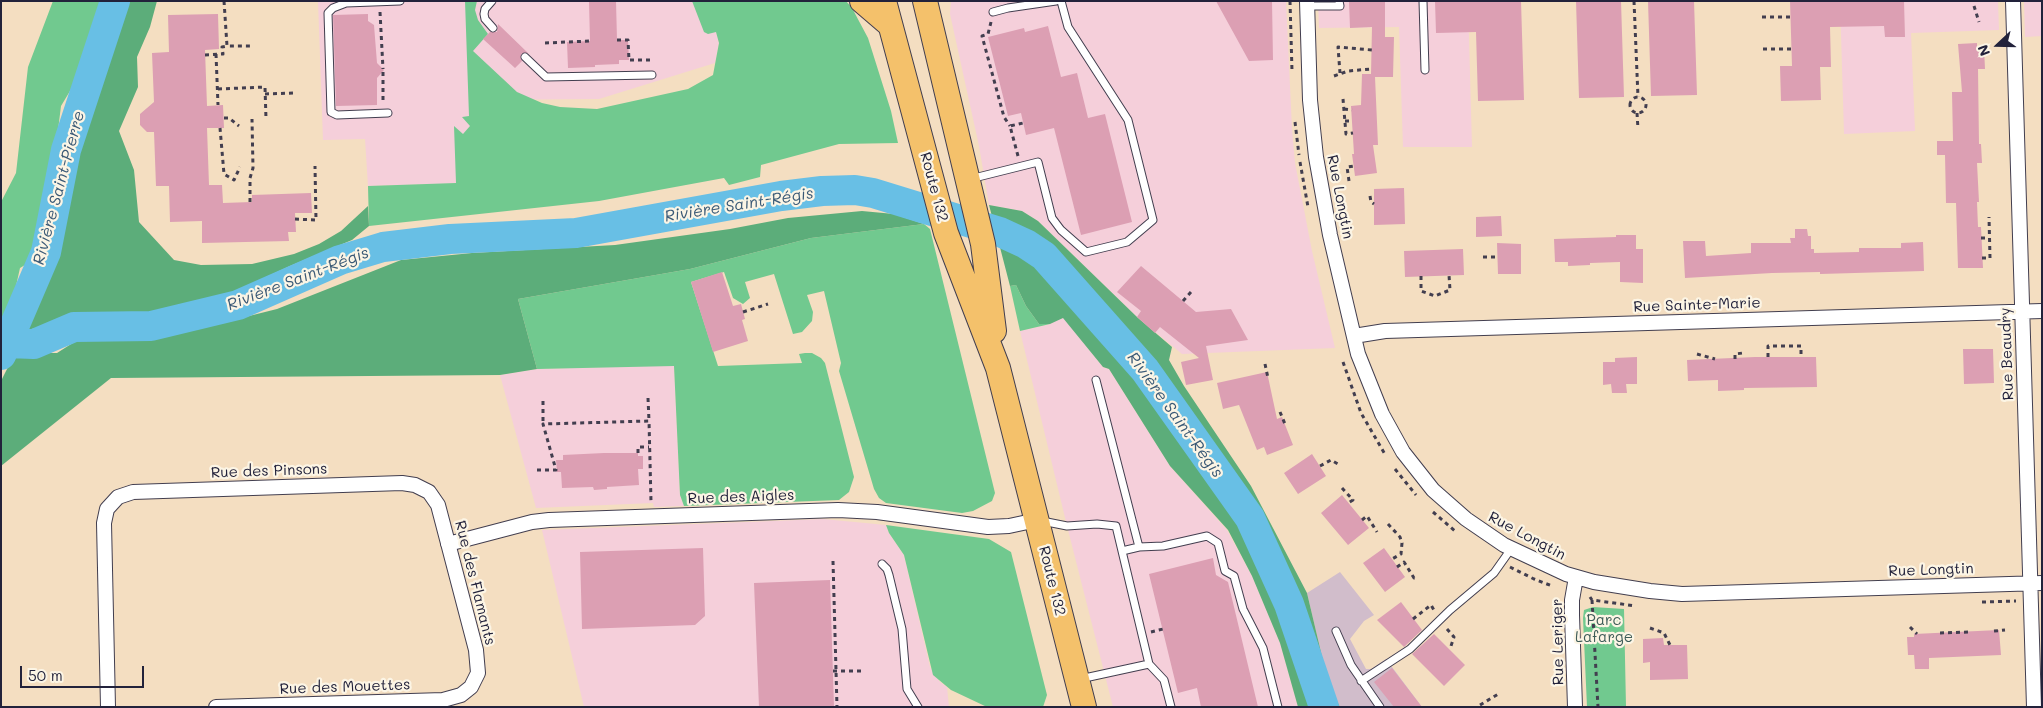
<!DOCTYPE html>
<meta charset="utf-8">
<style>
body{margin:0}
#map{position:relative;width:2043px;height:708px;overflow:hidden;background:#f4dec1;font-family:Mali,sans-serif}
canvas{display:block}
.frame{position:absolute;inset:0;border:2px solid #22223b;pointer-events:none}
.north{position:absolute;left:1973px;top:20px;width:50px;height:50px;-webkit-text-stroke:4px #fcf5e5;paint-order:stroke;rotate:249deg;font-size:14px;font-weight:700;line-height:20px;text-align:center;color:#22223b}
.north::after{content:'';display:block;margin:auto;width:18px;height:22px;background:#22223b;clip-path:polygon(50% 0,100% 100%,50% 72%,0 100%)}
.scale{position:absolute;left:20px;top:666px;width:124px;height:22px;box-sizing:border-box;border:2px solid #22223b;border-top:0;padding-left:6px;font-size:15px;line-height:18px;white-space:nowrap;color:#22223b;-webkit-text-stroke:4px #fcf5e5;paint-order:stroke}
</style>
<div id="map">
<canvas width="2043" height="708"></canvas>
<div class="frame"></div>
<div class="north">N</div>
<div class="scale">50 m</div>
</div>
<script>
const ctx = document.querySelector('canvas').getContext('2d');
ctx.lineJoin = 'round';
function fillPath(path, color) { ctx.fillStyle = color; ctx.fill(path, 'evenodd'); }
const shape = rows => new Path2D(rows.map(r => 'M' + r).join(''));
function stroke(path, color, width, dash) { ctx.strokeStyle = color; ctx.lineWidth = width; ctx.lineCap = dash ? 'butt' : 'round'; ctx.setLineDash(dash || []); ctx.stroke(path); }
function label(font, color, halo, rows, align = 'center') {
  ctx.font = font + ' Mali,sans-serif'; ctx.lineWidth = 4.5; ctx.setLineDash([]); ctx.textBaseline = 'middle'; ctx.strokeStyle = halo; ctx.fillStyle = color; for (const [text, x, y, turn = 0] of rows) {
    ctx.save(); ctx.translate(x, y); ctx.rotate((+turn || 0) * Math.PI / 180); ctx.textAlign = isNaN(turn) ? turn : align; if (halo) ctx.strokeText(text, 0, 0); ctx.fillText(text, 0, 0); ctx.restore();
  }
}
const built = shape([
 [318,1,708,1,719,43,715,63,599,99,471,100,474,183,368,186,365,139,323,140],
 [951,1,1286,1,1292,129,1295,163,1312,251,1335,348,1182,354,1137,317,1038,221,1022,211,989,205,979,146,950,14],
 [1318,1,1468,1,1472,147,1403,147,1399,27,1319,28],
 [1840,1,1998,1,1999,30,1911,33,1915,131,1844,134],
 [2024,1,2042,1,2042,36,2025,37],
 [1063,317,1103,367,1109,369,1170,466,1227,530,1252,576,1280,643,1298,707,1113,707,1067,526,1020,331,1050,324],
 [674,365,680,495,684,506,654,507,653,503,536,508,500,375,537,369],
 [823,519,886,525,889,533,904,555,930,667,940,682,947,687,949,707,584,707,542,530]
]);
const industrial = shape([
 [1340,572,1374,615,1364,621,1350,639,1366,669,1371,669,1386,659,1422,707,1340,707,1329,686,1307,593]
]);
const green = shape([
 [53,1,105,1,94,46,82,71,61,106,50,195,42,221,42,246,38,257,20,268,10,313,1,333,1,202,16,173,28,67],
 [465,1,477,1,475,10,478,20,488,34,473,51,517,92,542,103,560,107,597,109,688,89,713,75,719,43,716,32,708,34,704,32,692,1,846,1,852,8,868,38,891,111,898,143,839,144,761,165,760,177,729,185,724,178,599,201,369,226,368,186,456,183,454,126,463,134,470,126,462,117,469,116],
 [924,224,930,229,995,493,992,501,973,511,962,513,886,503,879,498,874,489,839,371,841,363,824,291,807,295,813,312,812,321,802,332,793,334,774,274,745,282,750,298,743,304,733,298,724,272,691,282,718,366,802,363,799,354,805,353,812,353,821,358,825,363,854,477,849,492,839,500,684,506,680,495,674,366,537,369,518,299,690,269,811,238],
 [1016,285,1026,306,1039,324,1050,324,1020,331,1010,286],
 [886,525,989,539,1011,552,1047,695,1043,707,987,707,951,690,933,675,904,555,889,533],
 [1593,607,1624,609,1626,707,1587,707,1583,618,1584,610]
]);
const forest = shape([
 [130,1,157,1,150,27,137,57,138,87,119,131,134,170,139,222,174,260,201,265,252,264,294,254,319,244,341,231,368,206,369,226,352,240,290,266,236,291,182,310,147,314,79,316,32,329,27,329,19,324,42,274,57,238,63,209,68,170],
 [989,205,1022,211,1038,221,1137,317,1172,347,1169,360,1184,386,1251,486,1307,593,1329,686,1340,707,1298,707,1280,643,1252,576,1228,530,1170,466,1109,369,1103,367,1063,318,1050,324,1039,324,1026,306,1016,285,1010,286],
 [862,211,894,214,924,224,811,238,690,269,518,299,537,369,500,375,111,378,1,466,1,381,15,353,57,353,79,339,157,339,277,309,401,260,472,253,615,245,730,229,788,218]
]);
const river = shape([
 [7,343,46,252,66,150,115,1],
 [1,355,7,343,34,344,74,327,151,326,238,305,340,260,383,247,450,239,576,233,781,196,822,191,855,190,873,193,1000,232,1026,244,1044,256,1145,370,1250,518,1289,604,1324,707]
]);
const building = shape([
 [589,1,616,1,617,40,628,40,629,60,619,60,619,64,595,65,595,67,568,68,567,42,590,41],
 [1216,1,1272,1,1273,60,1249,61],
 [1349,1,1385,1,1385,37,1394,37,1393,77,1375,77,1378,145,1373,145,1377,173,1355,176,1352,154,1354,154,1351,106,1361,105,1362,74,1371,74,1372,27,1350,28],
 [1435,1,1521,1,1524,100,1478,101,1476,32,1436,33],
 [1576,1,1621,1,1624,97,1579,98],
 [1648,1,1694,1,1697,95,1651,96],
 [1790,1,1904,1,1905,37,1885,37,1884,26,1830,27,1831,67,1820,67,1821,100,1781,101,1780,66,1792,66],
 [218,14,219,49,205,50,207,106,223,105,224,128,207,128,209,185,222,185,223,203,252,202,252,195,311,193,312,213,295,213,296,232,288,232,289,241,202,243,202,221,170,222,169,186,156,186,154,132,147,132,140,125,140,114,154,102,152,53,169,52,168,15],
 [368,14,368,21,374,25,377,63,384,70,377,78,377,105,336,106,333,15],
 [498,24,528,53,521,54,522,61,515,68,483,39,490,32,497,32],
 [1048,26,1061,77,1077,73,1088,118,1105,114,1132,222,1081,235,1054,128,1026,135,1021,113,1008,116,988,37,1024,28,1025,32],
 [1977,43,1977,49,1984,48,1985,69,1978,69,1979,144,1981,144,1982,163,1977,163,1979,202,1977,202,1978,227,1981,227,1983,268,1958,268,1956,203,1946,203,1945,155,1937,155,1937,141,1953,141,1952,92,1962,92,1958,44],
 [1404,188,1405,224,1374,225,1374,189],
 [1501,216,1502,236,1476,237,1476,217],
 [1795,229,1807,229,1808,236,1811,236,1811,249,1814,249,1814,253,1859,252,1859,248,1901,248,1901,243,1923,242,1924,271,1820,274,1820,272,1772,273,1685,278,1683,241,1705,241,1706,256,1751,253,1751,243,1791,243,1790,238,1795,238],
 [1616,235,1636,235,1636,249,1643,249,1643,283,1620,282,1620,262,1590,263,1590,265,1568,266,1568,262,1555,262,1554,239,1616,237],
 [1497,243,1521,244,1521,274,1498,274],
 [1463,249,1464,275,1405,277,1404,251],
 [1141,266,1196,312,1231,309,1248,340,1206,346,1213,380,1186,385,1181,362,1199,358,1160,327,1155,333,1137,317,1141,311,1117,292],
 [722,272,733,306,741,304,745,319,742,320,748,341,713,352,691,282],
 [1963,349,1993,349,1994,383,1964,384],
 [1637,357,1637,384,1626,384,1627,393,1612,393,1611,384,1603,385,1603,362,1615,362,1615,358],
 [1755,357,1816,357,1817,387,1744,388,1744,390,1718,391,1718,380,1688,381,1687,360],
 [1267,372,1277,419,1282,417,1293,445,1267,455,1264,447,1257,450,1239,405,1223,409,1217,383],
 [604,453,638,453,638,456,643,456,643,469,638,469,639,485,607,487,607,489,594,490,593,487,562,488,561,472,557,472,556,460,563,460,563,455],
 [1312,454,1326,476,1298,494,1284,473],
 [1342,495,1369,528,1348,545,1321,513],
 [703,548,705,616,695,625,582,629,580,552],
 [1384,548,1405,577,1385,592,1363,563],
 [1213,558,1216,575,1228,582,1258,707,1201,707,1197,688,1178,693,1149,574],
 [830,580,834,707,759,707,754,583],
 [1401,602,1422,630,1404,647,1377,620],
 [1999,630,2001,655,1929,658,1929,669,1915,669,1914,655,1908,655,1907,637,1914,637,1914,634],
 [1434,634,1465,665,1444,686,1412,654],
 [1663,638,1664,645,1687,645,1688,679,1650,680,1650,662,1643,663,1643,639],
 [1392,668,1422,707,1394,707,1374,682]
]);
const path = shape([
 [224,1,227,46,250,46],
 [1290,1,1292,71],
 [1634,1,1638,97],
 [1974,6,1979,22],
 [380,12,383,69],
 [1762,17,1790,17],
 [991,22,988,34,982,36,1004,117,1010,126],
 [617,40,628,40,629,60,652,60],
 [545,43,590,41],
 [1763,49,1791,49],
 [216,54,218,105],
 [205,55,223,54,222,47,227,46],
 [383,72,383,104],
 [1340,73,1338,47,1372,50],
 [1334,76,1348,71,1371,69],
 [218,89,265,87,266,119],
 [265,94,295,93],
 '1630 105a8 8 0 1 1 16 0a8 8 0 1 1-16 0Z',
 [1343,99,1346,134,1353,133],
 [1344,109,1352,110],
 [1637,113,1638,129],
 [224,118,229,118,239,126],
 [1345,121,1352,121],
 [1295,122,1299,155],
 [220,128,224,174,234,180,240,167],
 [1018,156,1010,126,1023,123],
 [1300,162,1308,207],
 [1349,181,1347,167,1354,166],
 [1370,196,1371,202,1374,204],
 [250,202,250,178,253,168,252,119],
 [295,219,316,220,315,166],
 [1981,238,1989,238],
 [1483,257,1498,257],
 [1982,258,1990,258,1989,217],
 [1421,276,1421,291,1435,296,1450,290,1449,275],
 [1183,301,1191,292],
 [743,312,768,304],
 [1697,354,1715,359],
 [1768,357,1768,346,1801,346,1801,357],
 [1735,359,1735,354,1743,353],
 [1343,362,1361,413,1386,456],
 [1265,364,1268,378],
 [648,398,649,421],
 [543,401,543,424],
 [1280,412,1285,424],
 [638,453,638,447,649,447],
 [1320,466,1331,460,1338,464],
 [1395,469,1416,495],
 [537,470,556,470,543,424,649,421,651,502],
 [1342,488,1353,500,1348,503],
 [1433,512,1455,531],
 [1362,520,1367,516,1377,532],
 [1388,524,1400,537,1402,543,1401,554,1392,559],
 [833,561,837,707],
 [1397,567,1404,562,1414,578,1418,577],
 [1510,567,1534,579,1552,586],
 [1590,597,1592,600,1636,606],
 [1592,600,1598,707],
 [1982,602,2016,601],
 [1413,619,1431,605,1435,612],
 [1910,627,1917,634],
 [1650,628,1664,633,1670,645],
 [1447,629,1454,637,1450,649],
 [1994,631,2005,630],
 [1151,632,1163,629],
 [1940,633,1970,632],
 [833,671,862,671],
 [1480,705,1500,693]
]);
const service = shape([
 [492,1,485,9,484,14,485,19,493,28],
 [1423,1,1425,70],
 [1307,6,1340,6,1339,1],
 [993,12,1008,8,1056,1],
 [525,57,546,77,652,75],
 [388,113,337,115,331,112,328,13,333,8,346,3,400,1],
 [970,179,1038,162,1052,218,1061,230,1086,252,1127,242,1153,220,1128,120,1068,27,1061,1],
 [1096,380,1139,547],
 [1042,521,1067,526,1097,524,1116,526,1149,664,1080,679],
 [1122,551,1139,547,1163,546,1207,536,1218,543,1225,571,1234,576,1243,609,1263,648,1278,707],
 [882,564,887,569,889,575,902,629,907,689,918,707],
 [1336,631,1351,665,1380,707],
 [1149,664,1164,680,1171,707],
 [1361,681,1410,649,1450,610,1494,573,1511,549]
]);
const minor = shape([
 [1307,1,1310,100,1316,157,1330,235,1358,354,1382,414,1403,452,1433,490,1466,519,1504,545,1566,574,1594,582,1650,591,1682,594,2042,583],
 [2013,1,2034,707],
 [1354,336,1385,331,2042,311],
 [448,544,532,522,549,520,838,510,877,512,988,527,1009,526,1037,520],
 [108,707,104,523,107,509,118,497,133,492,402,483,415,485,429,492,438,505,476,650,478,673,471,687,461,695,443,700,216,707],
 [1575,707,1572,615,1572,600,1576,577]
]);
const trunk = shape([
 [862,1,890,25],
 [884,1,946,233,998,368,1084,707],
 [925,1,983,244,994,331]
]);
const streetNames = [
 ["Route 132",934,187,75],
 ["Rue Longtin",1340,197,79],
 ["Rue Sainte-Marie",1697,305,-2],
 ["Rue Beaudry",2007,354,-92],
 ["Rue des Pinsons",269,471,-2],
 ["Rue des Aigles",741,497,-2],
 ["Rue Longtin",1527,536,28],
 ["Rue Longtin",1931,570,-2],
 ["Route 132",1052,581,76],
 ["Rue des Flamants",475,583,76],
 ["Rue Leriger",1558,642,-91],
 ["Rue des Mouettes",345,687,-2]
];
const parkNames = [
 ["Parc",1604,620],
 ["Lafarge",1604,637]
];
const waterNames = [
 ["Rivière Saint-Pierre",59,188,-75],
 ["Rivière Saint-Régis",739,205,-9],
 ["Rivière Saint-Régis",298,279,-21],
 ["Rivière Saint-Régis",1175,415,54]
];
fillPath(built, '#f5cfda');
fillPath(industrial, '#d1bdcb');
fillPath(green, '#71c98f');
fillPath(forest, '#5cad7a');
stroke(river, '#68bfe5', 30);
fillPath(building, '#dc9fb3');
stroke(service, '#423e4f', 9);
stroke(minor, '#423e4f', 16);
stroke(trunk, '#423e4f', 26);
stroke(path, '#423e4f', 3, [4, 4]);
stroke(service, '#fff', 7);
stroke(minor, '#fff', 14);
stroke(trunk, '#f4c16b', 24);
label('15px', '#22223b', '#fcf5e5', streetNames);
label('15px', '#3e5c58', '#fcf5e5', parkNames);
label('italic 16px', '#3a5976', '#fcf5e5', waterNames);
</script>
